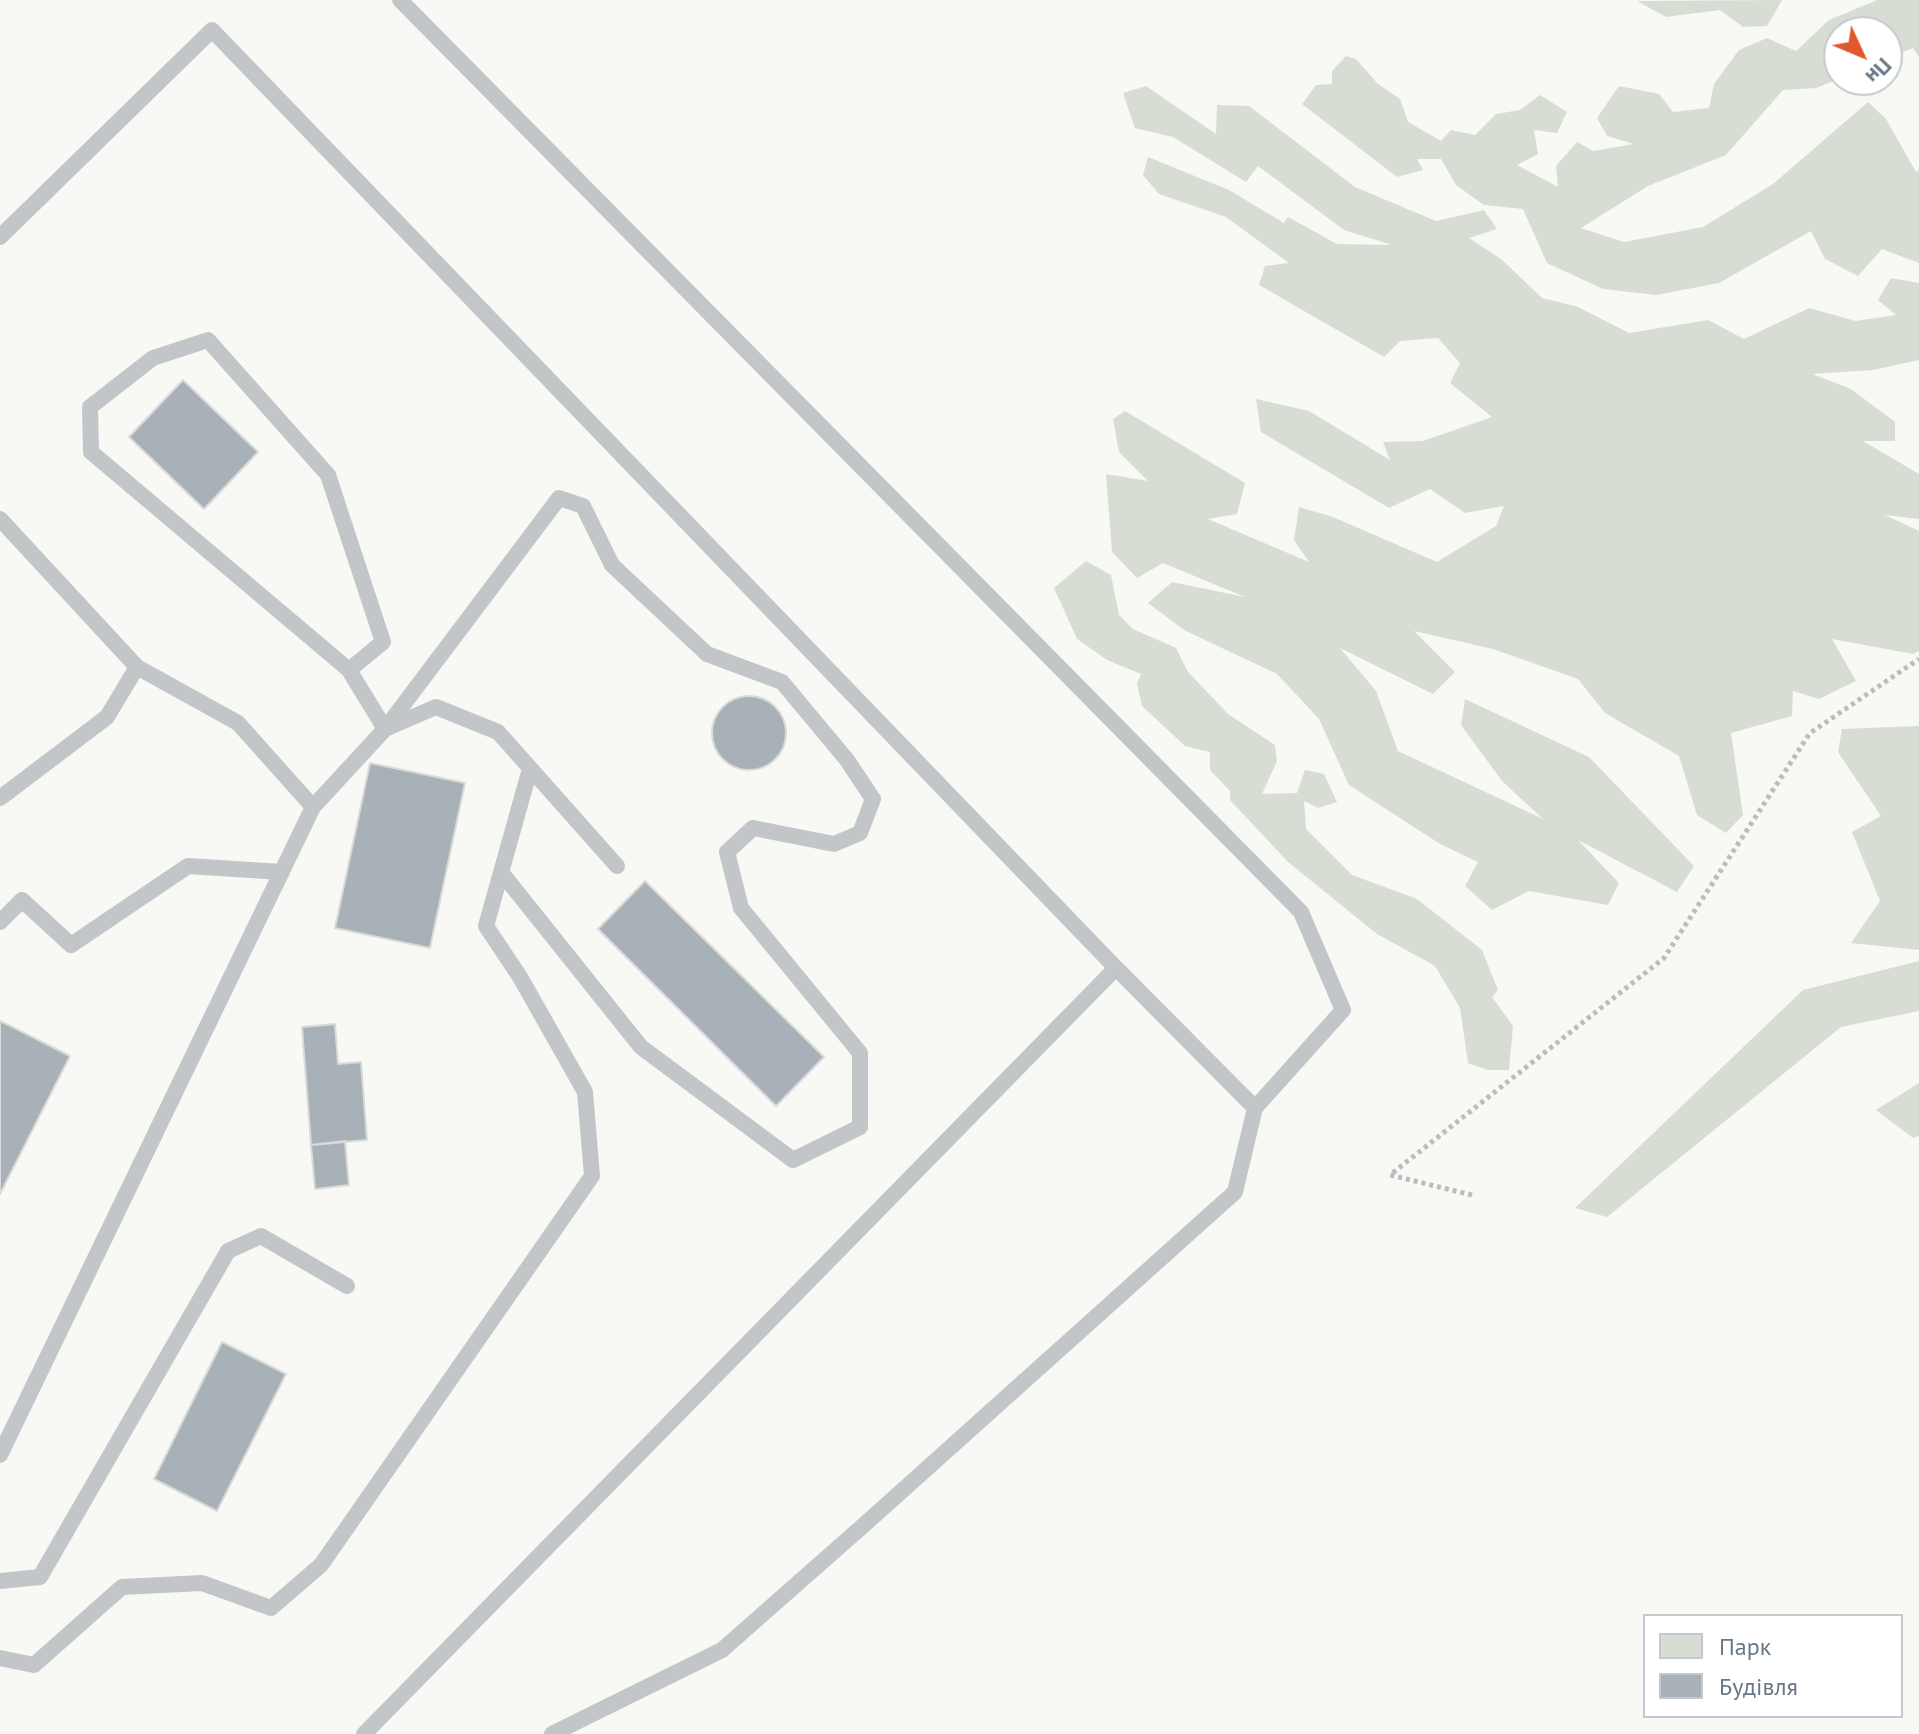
<!DOCTYPE html>
<meta charset="utf-8">
<style>
body{margin:0}
#map{position:relative;width:1919px;height:1734px;overflow:hidden;background:#f8f8f5;font-family:"PT Sans",sans-serif}
canvas{display:block}
.legend{position:absolute;left:1643px;top:1614px;width:260px;height:104px;box-sizing:border-box;background:#fff;border:2px solid #c3c9cf;margin:0;padding:10px 14px;list-style:none;font-size:24px;color:#687886}
.legend li{display:flex;align-items:center;gap:16px;height:40px}
.legend b{width:40px;border:2px solid #c3c9cf}
.north{position:absolute;left:1823px;top:16px;width:80px;height:80px;box-sizing:border-box;background:#fff;border:2px solid #c3c9cf;border-radius:50%;rotate:134deg;font-size:22px;font-weight:700;line-height:32px;text-align:center;color:#687886}
.north::after{content:'';display:block;margin:auto;width:28px;height:36px;background:#e0592d;clip-path:polygon(50% 0,100% 100%,50% 72%,0 100%)}
</style>
<div id="map">
<canvas width="1919" height="1734"></canvas>
<ul class="legend">
<li><b style="height:22px;background:#d8ddd4"></b>Парк</li>
<li><b style="height:22px;background:#a8b1b7"></b>Будівля</li>
</ul>
<div class="north">Пн</div>
</div>
<script>
const ctx = document.querySelector('canvas').getContext('2d');
ctx.lineJoin = 'round';
function fillPath(path, color) { ctx.fillStyle = color; ctx.fill(path, 'evenodd'); }
const shape = rows => new Path2D(rows.map(r => 'M' + r).join(''));
function stroke(path, color, width, dash) { ctx.strokeStyle = color; ctx.lineWidth = width; ctx.lineCap = dash ? 'butt' : 'round'; ctx.setLineDash(dash || []); ctx.stroke(path); }
const green = shape([
 [1782,0,1767,26,1743,27,1720,10,1666,17,1637,1],
 [1877,0,1919,0,1919,57,1913,48,1887,59,1887,32,1839,32,1839,79,1816,88,1783,90,1726,155,1648,186,1581,228,1624,242,1703,227,1773,184,1868,102,1886,119,1916,172,1919,170,1919,263,1882,249,1858,276,1825,259,1811,231,1719,283,1656,295,1603,289,1547,263,1523,209,1484,205,1456,185,1441,159,1417,159,1423,170,1397,177,1302,104,1316,85,1332,84,1332,71,1346,56,1356,59,1378,84,1400,99,1408,122,1441,141,1451,130,1475,135,1496,114,1520,110,1540,95,1567,112,1557,133,1534,130,1538,154,1517,165,1558,187,1556,166,1577,142,1593,151,1634,144,1607,136,1597,118,1619,86,1659,94,1673,112,1709,108,1714,84,1739,50,1767,38,1796,51,1829,20],
 [1146,86,1216,134,1217,105,1249,106,1355,187,1436,221,1484,210,1497,229,1469,238,1501,259,1542,298,1578,307,1629,333,1708,320,1744,339,1809,308,1856,321,1896,315,1878,300,1891,278,1919,283,1919,360,1873,370,1812,374,1851,389,1895,422,1895,441,1863,441,1919,474,1919,519,1885,515,1919,531,1919,651,1913,654,1832,639,1856,681,1819,699,1793,691,1792,716,1731,733,1743,815,1726,833,1697,815,1679,756,1605,713,1578,679,1493,649,1414,631,1455,672,1433,694,1340,648,1376,691,1398,751,1543,819,1502,781,1461,725,1465,699,1589,757,1694,866,1677,892,1578,840,1619,883,1608,905,1529,891,1492,910,1465,886,1478,862,1440,844,1349,785,1319,719,1277,674,1184,630,1148,603,1172,582,1245,597,1163,563,1137,578,1112,552,1106,474,1148,481,1119,452,1113,419,1125,411,1245,483,1237,514,1208,519,1309,562,1294,540,1299,507,1333,517,1437,562,1496,526,1504,506,1465,513,1430,489,1389,508,1261,432,1256,399,1309,411,1390,460,1383,442,1423,441,1492,417,1450,383,1460,363,1438,338,1400,341,1384,357,1259,285,1265,266,1289,263,1226,217,1159,194,1143,175,1148,157,1229,190,1284,223,1288,217,1337,244,1392,245,1344,230,1258,166,1246,182,1173,137,1135,128,1123,93],
 [1086,561,1111,575,1119,615,1133,629,1176,648,1188,672,1228,714,1275,745,1277,761,1262,794,1297,793,1305,770,1324,774,1337,802,1318,808,1304,801,1306,829,1352,875,1417,899,1482,950,1498,990,1492,997,1513,1026,1509,1070,1488,1070,1468,1063,1460,1008,1435,966,1377,934,1288,862,1230,800,1230,791,1210,770,1210,752,1185,746,1142,706,1137,684,1141,674,1107,660,1077,639,1054,588],
 [1919,726,1919,950,1851,943,1880,901,1852,832,1881,816,1838,752,1842,729],
 [1919,961,1919,1011,1841,1027,1607,1217,1575,1208,1803,990],
 [1919,1083,1919,1136,1913,1138,1876,1110]
]);
const building = shape([
 [183,380,258,452,204,509,129,437,183,380],
 '712 733a37 37 0 1 1 74 0a37 37 0 1 1-74 0Z',
 [370,763,465,783,430,948,335,928,370,763],
 [645,881,824,1057,776,1106,598,929,645,881],
 [0,1021,70,1056,0,1194,0,1021],
 [335,1024,338,1064,361,1062,367,1140,311,1145,302,1027,335,1024],
 [345,1141,349,1185,315,1189,311,1145,345,1141],
 [222,1342,286,1374,217,1511,154,1479,222,1342]
]);
const path = shape([
 [1472,1195,1390,1175,1664,958,1810,733,1919,659]
]);
const lane = shape([
 [400,0,1301,912,1343,1010,1255,1108,1116,968],
 [0,237,212,30,1116,968,364,1734],
 [0,519,137,667,238,723,313,807],
 [349,670,383,642,328,475,208,340,153,358,90,407,91,452,349,670,385,729,559,498,583,506,612,565,707,654,782,682,847,760,873,799,860,833,834,844,753,828,727,852,741,908,860,1053,860,1127,793,1160,641,1047,501,872],
 [0,798,107,717,137,667],
 [0,922,22,900,71,945,188,866,282,872],
 [0,1455,313,807,385,729,436,707,498,732,617,866],
 [0,1581,40,1577,228,1251,261,1236,347,1286],
 [0,1658,34,1665,122,1587,202,1583,271,1608,321,1565,592,1176,585,1092,520,977,486,926,530,769],
 [552,1734,722,1650,865,1524,1235,1192,1255,1108]
]);
fillPath(green, '#d8ddd4');
fillPath(building, '#a8b1b7');
stroke(building, '#dadad8', 2);
stroke(path, '#babdc0', 5, [4, 4]);
stroke(lane, '#c2c6c9', 16);
</script>
